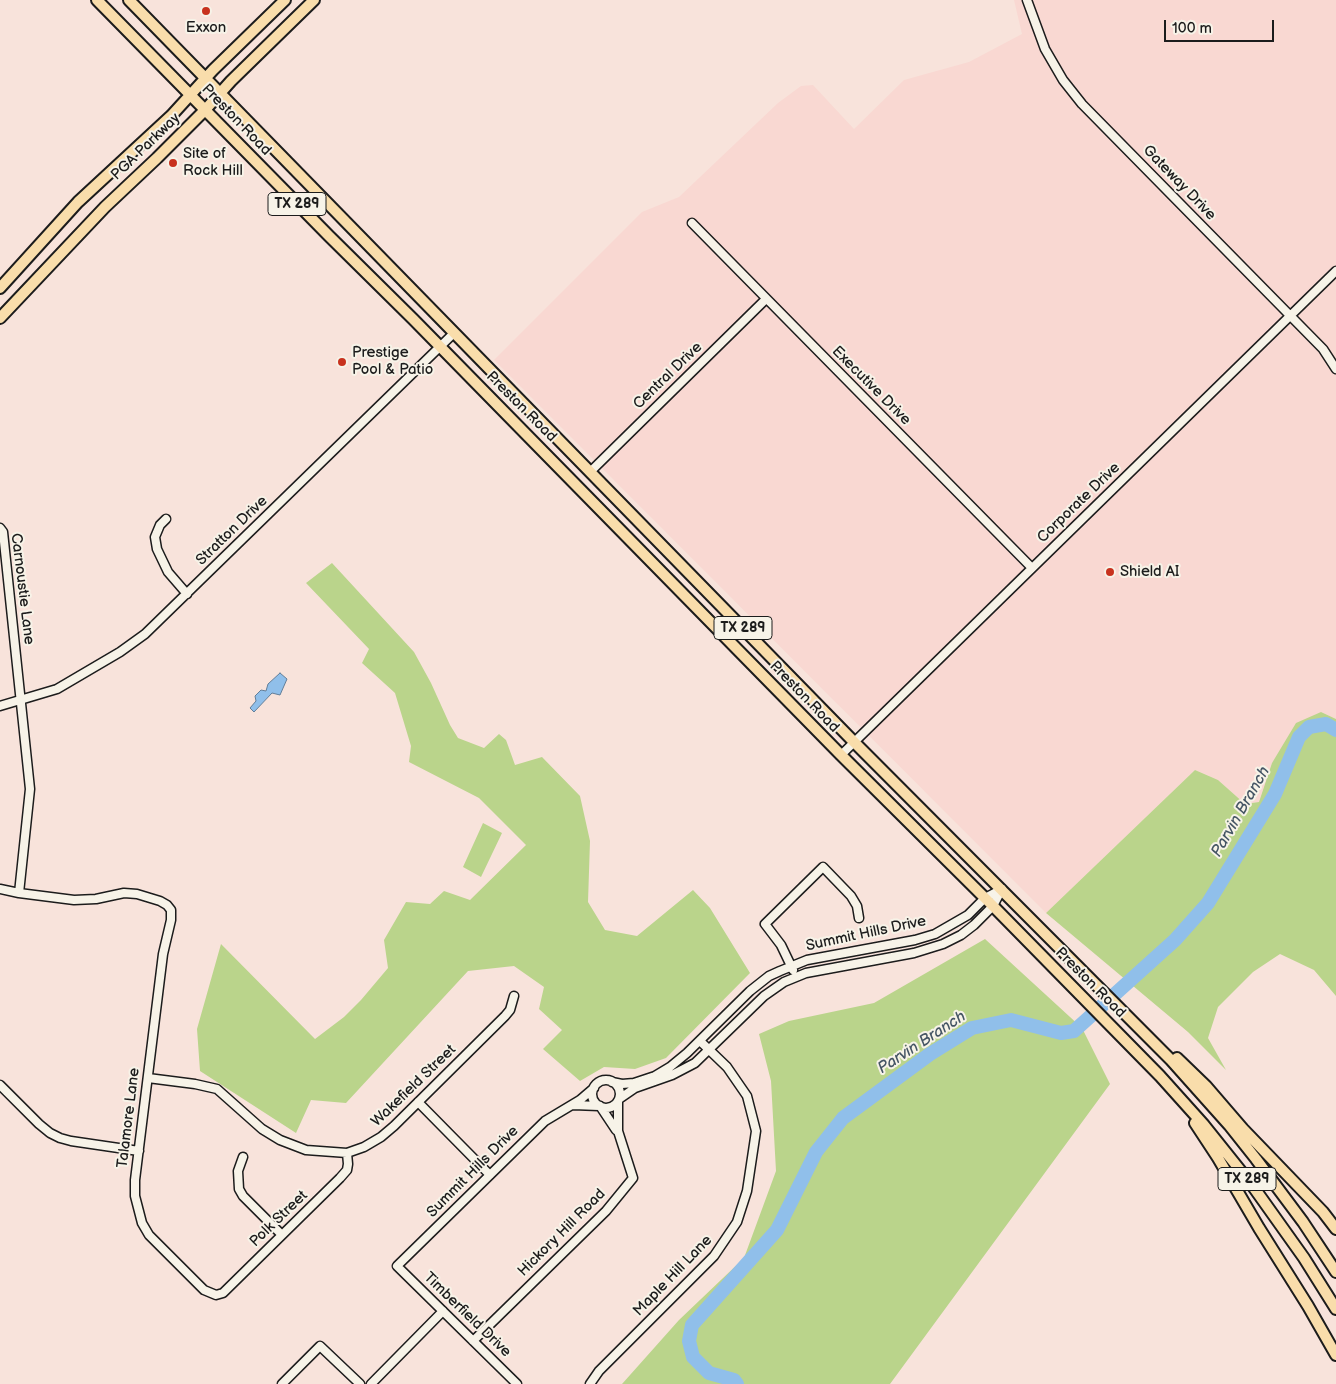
<!DOCTYPE html>
<style>
body{margin:0}
#map{position:relative;width:1336px;height:1384px;overflow:hidden;background:#f8e3db;font-family:"Balsamiq Sans",sans-serif}
canvas{display:block}
.scale{position:absolute;left:1164px;top:20px;width:110px;height:22px;box-sizing:border-box;border:2px solid #1c1c1c;border-top:0;padding-left:6px;font-size:15px;line-height:18px;white-space:nowrap;color:#1c1c1c;-webkit-text-stroke:4px #f7f3e8;paint-order:stroke}
</style>
<div id="map">
<canvas width="1336" height="1384"></canvas>
<div class="scale">100 m</div>
</div>
<script>
const ctx = document.querySelector('canvas').getContext('2d');
ctx.lineJoin = 'round';
function fillPath(path, color) { ctx.fillStyle = color; ctx.fill(path, 'evenodd'); }
const shape = rows => new Path2D(rows.map(r => 'M' + r).join(''));
function stroke(path, color, width, dash) { ctx.strokeStyle = color; ctx.lineWidth = width; ctx.lineCap = dash ? 'butt' : 'round'; ctx.setLineDash(dash || []); ctx.stroke(path); }
function label(font, color, halo, rows, align = 'center') {
  ctx.font = font + ' "Balsamiq Sans",sans-serif'; ctx.lineWidth = 4; ctx.setLineDash([]); ctx.textBaseline = 'middle'; ctx.strokeStyle = halo; ctx.fillStyle = color; for (const [text, x, y, turn = 0] of rows) {
    ctx.save(); ctx.translate(x, y); ctx.rotate((+turn || 0) * Math.PI / 180); ctx.textAlign = isNaN(turn) ? turn : align; if (halo) ctx.strokeText(text, 0, 0); ctx.fillText(text, 0, 0); ctx.restore();
  }
}
const built = shape([
 [1014,0,1336,0,1336,719,1321,712,1272,763,1259,802,1245,804,1218,780,1195,770,1046,913,494,360,642,212,679,197,778,103,801,86,813,85,854,129,904,80,969,62,1022,34]
]);
const green = shape([
 [332,563,414,652,431,683,450,725,458,738,484,748,499,734,506,740,515,765,542,757,580,796,590,841,588,902,605,930,637,936,693,890,710,908,750,973,666,1058,635,1069,604,1067,580,1081,543,1049,562,1030,539,1009,544,987,514,966,468,971,346,1103,311,1100,296,1133,200,1071,197,1029,221,944,315,1039,344,1017,361,1000,388,968,384,940,406,902,430,904,444,891,470,900,526,845,479,798,409,762,411,746,395,693,362,663,369,649,306,583],
 [1321,712,1336,719,1336,996,1314,970,1280,954,1253,972,1218,1007,1208,1038,1226,1070,1188,1032,1046,913,1195,770,1218,780,1245,804,1259,802,1272,763,1296,723],
 [483,823,502,833,481,877,463,867],
 [985,939,1082,1028,1110,1084,890,1384,622,1384,679,1320,744,1258,776,1171,771,1081,759,1034,789,1021,874,1003]
]);
const water = shape([
 [280,673,287,679,280,695,272,693,254,712,250,708,256,701,255,696,261,690,266,691,268,684,280,673]
]);
const river = shape([
 [737,1384,734,1380,709,1373,693,1357,689,1341,692,1325,777,1230,816,1152,843,1118,930,1054,972,1028,1011,1020,1061,1033,1074,1031,1175,940,1208,903,1275,794,1299,737,1309,727,1326,724,1336,730]
]);
const minor = shape([
 [1027,0,1045,49,1063,80,1082,104,1323,349,1336,369],
 [692,223,1032,568],
 [590,472,766,299],
 [166,519,160,525,155,537,157,549,168,572,187,594],
 [0,528,3,532,30,789,19,893],
 [0,706,57,689,120,652,145,634,454,333],
 [841,755,1336,271],
 [0,889,19,893,74,900,96,899,124,893,137,894,160,901,167,905,171,910,171,920,163,954,135,1180,135,1196,142,1223,149,1235,204,1290,216,1295,223,1293,340,1178,347,1170,348,1164,347,1153],
 [793,970,781,945,765,924,823,867,851,896,857,906,859,918],
 [148,1078,195,1084,217,1089,262,1129,280,1140,306,1150,347,1153,364,1147,381,1137,394,1126,505,1016,510,1010,514,996],
 '592 1094a14 14 0 1 1 28 0a14 14 0 1 1-28 0Z',
 [612,1082,622,1084,634,1083,655,1076,670,1067,687,1053,750,991,769,976,780,971,807,960,915,940,935,934,968,915,985,898,1002,889],
 [0,1085,39,1124,50,1133,60,1138,71,1141,139,1151],
 [619,1099,635,1088,672,1075,695,1063,764,996,784,982,806,973,914,953,943,944,961,935,974,925,993,906,1002,889],
 [418,1102,490,1175],
 [573,1105,599,1106],
 [600,1106,616,1130],
 [243,1157,238,1171,239,1189,243,1196,282,1235],
 [473,1341,606,1211,633,1178,618,1131,618,1101],
 [282,1384,320,1346,360,1384],
 [371,1384,443,1311],
 [517,1384,397,1266,545,1121,580,1100,594,1088],
 [590,1384,599,1371,714,1256,737,1222,747,1191,756,1131,747,1096,727,1067,700,1041]
]);
const major = shape([
 [97,0,329,236,413,319,841,755,993,906,1160,1076,1204,1125,1252,1185,1304,1258,1336,1309],
 [129,0,854,742,1171,1060,1229,1125,1256,1159,1303,1222,1336,1272],
 [0,288,78,202,171,116,213,70,285,0],
 [0,318,105,207,157,158,205,110,231,81,314,0],
 [1177,1058,1206,1086,1243,1129,1323,1212,1336,1229],
 [1195,1123,1218,1158,1259,1228,1308,1306,1336,1355]
]);
const markers = [
 [206,11,5,"#c8321e"],
 [173,163,5,"#c8321e"],
 [342,362,5,"#c8321e"],
 [1110,572,5,"#c8321e"]
];
const shields = [
 [297,204,58],
 [743,628,58],
 [1247,1179,58]
];
const shieldNames = [
 ["TX 289",297,204],
 ["TX 289",743,628],
 ["TX 289",1247,1179]
];
const poiNames = [
 ["Exxon",206,28,"center"],
 ["Site of",183,154],
 ["Rock Hill",183,171],
 ["Prestige",352,353],
 ["Pool & Patio",352,370],
 ["Shield AI",1120,572]
];
const streetNames = [
 ["Preston Road",236,120,46],
 ["PGA Parkway",146,147,-44],
 ["Gateway Drive",1179,183,46],
 ["Central Drive",668,376,-44],
 ["Executive Drive",871,386,45],
 ["Preston Road",521,407,45],
 ["Corporate Drive",1079,503,-44],
 ["Stratton Drive",232,531,-44],
 ["Carnoustie Lane",22,589,83],
 ["Preston Road",804,697,46],
 ["Summit Hills Drive",866,934,-12],
 ["Preston Road",1090,983,45],
 ["Wakefield Street",414,1086,-44],
 ["Talamore Lane",129,1118,-83],
 ["Summit Hills Drive",473,1172,-45],
 ["Polk Street",279,1219,-44],
 ["Hickory Hill Road",562,1233,-45],
 ["Maple Hill Lane",673,1276,-46],
 ["Timberfield Drive",467,1315,44]
];
const waterNames = [
 ["Parvin Branch",1241,812,-60],
 ["Parvin Branch",922,1043,-33]
];
fillPath(built, '#f9d8d2');
fillPath(green, '#bad48b');
fillPath(water, '#90bfea');
stroke(water, '#627e98', 1);
stroke(river, '#90bfea', 14);
stroke(minor, '#1c1c1c', 11);
stroke(major, '#1c1c1c', 14);
stroke(minor, '#f7f3e8', 8);
stroke(major, '#f9ddab', 10);
for (const [x, y, r, color] of markers) { const dot = new Path2D(); dot.arc(x, y, r, 0, 2 * Math.PI); ctx.fillStyle = color; ctx.fill(dot); stroke(dot, '#f7f3e8', 2); }
for (const [x, y, w] of shields) { const box = new Path2D(); box.roundRect(x - w / 2, y - 11.5, w, 23, 4); ctx.fillStyle = '#f7f3e8'; ctx.fill(box); stroke(box, '#1c1c1c', 1); }
label('bold 14px', '#1c1c1c', null, shieldNames);
label('15px', '#1c1c1c', '#f7f3e8', poiNames, 'left');
label('15px', '#1c1c1c', '#f7f3e8', streetNames);
label('italic 16px', '#455564', '#f7f3e8', waterNames);
</script>
